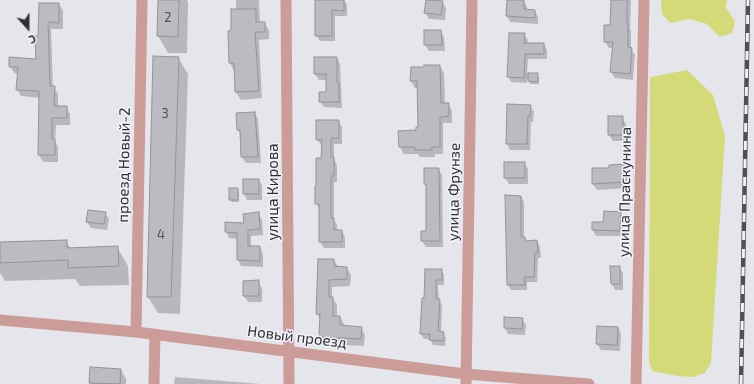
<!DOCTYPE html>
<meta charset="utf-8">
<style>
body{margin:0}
#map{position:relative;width:754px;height:384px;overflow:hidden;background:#e5e5ec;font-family:"Exo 2",sans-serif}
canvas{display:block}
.north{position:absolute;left:8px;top:8px;width:40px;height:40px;-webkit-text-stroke:3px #f2f2f9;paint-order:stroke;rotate:159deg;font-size:11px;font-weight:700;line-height:16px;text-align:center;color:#2f2e31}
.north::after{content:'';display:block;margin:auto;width:14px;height:18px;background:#2f2e31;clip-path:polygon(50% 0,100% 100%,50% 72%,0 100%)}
</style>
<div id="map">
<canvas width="754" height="384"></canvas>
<div class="north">С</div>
</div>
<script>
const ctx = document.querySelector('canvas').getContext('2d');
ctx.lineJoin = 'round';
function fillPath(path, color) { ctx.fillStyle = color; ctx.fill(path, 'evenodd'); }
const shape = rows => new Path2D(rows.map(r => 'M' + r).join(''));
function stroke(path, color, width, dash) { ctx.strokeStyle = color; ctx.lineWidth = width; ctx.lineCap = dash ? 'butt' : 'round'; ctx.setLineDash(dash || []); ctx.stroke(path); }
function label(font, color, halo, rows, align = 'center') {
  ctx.font = font + ' "Exo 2",sans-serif'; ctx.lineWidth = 3; ctx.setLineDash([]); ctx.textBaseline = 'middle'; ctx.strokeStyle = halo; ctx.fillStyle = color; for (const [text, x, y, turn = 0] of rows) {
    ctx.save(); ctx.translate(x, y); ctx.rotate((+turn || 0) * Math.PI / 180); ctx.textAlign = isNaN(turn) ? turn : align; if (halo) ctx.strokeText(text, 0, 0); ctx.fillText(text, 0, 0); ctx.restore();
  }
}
const green = shape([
 [661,0,727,0,726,8,735,21,732,33,720,37,707,24,690,19,670,23,662,14],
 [687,70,713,95,725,136,711,363,705,373,693,377,678,376,652,371,649,361,650,77]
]);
const shadow = shape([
 [159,0,187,0,188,3,187,53,168,53,158,36],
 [236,0,259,0,260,23,264,23,269,30,269,39,259,40,262,98,241,100,236,92,234,71,230,63,229,32,232,31,236,10],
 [316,0,344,0,347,5,347,16,335,16,335,41,320,41,316,35],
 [508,0,524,1,527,7,527,10,535,11,538,17,538,24,510,22,507,16],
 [612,0,631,0,630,29,631,31,631,49,635,55,633,80,615,78,611,72,613,48,609,48,605,42,611,26],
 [442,2,446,8,445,20,429,19,425,12],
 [40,4,59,4,63,11,63,29,51,29,53,87,58,94,58,107,66,107,70,114,70,125,56,125,55,141,58,147,58,162,43,162,39,155,40,98,21,96,17,89,18,74,14,73,10,66,37,60,39,37],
 [425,31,441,31,444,37,445,51,429,51,425,45],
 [524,34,528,40,527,44,544,44,547,50,547,59,528,59,527,74,537,74,539,77,539,84,530,84,527,78,527,83,511,82,508,76],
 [178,58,188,74,180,314,158,313,148,297],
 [315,58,337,58,340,64,342,108,324,107,320,101,327,93,327,80,319,80,315,74],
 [440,66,444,73,445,104,448,104,452,111,452,123,443,123,443,154,435,154,435,157,420,157,418,154,404,154,400,147,399,132,417,131,419,128,418,88,415,88,411,81,425,68],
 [530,106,534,112,533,122,531,122,530,150,510,150,507,143],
 [255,113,258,119,261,163,246,163,242,157,242,137,238,130],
 [622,118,626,124,626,141,613,141,609,135],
 [338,121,342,127,342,144,334,144,334,159,337,165,337,182,334,182,334,220,337,225,337,231,342,231,345,237,345,248,324,248,320,242,320,210,316,203,322,159,323,146,321,145,317,139],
 [524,163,528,169,528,184,509,184,505,178],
 [624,165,627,172,628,188,597,190,593,184],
 [438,169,442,175,443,247,426,247,422,241,427,232,427,187,425,183],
 [244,180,259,180,262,186,262,200,247,200,244,194],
 [238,189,239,192,239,202,232,202,230,200],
 [521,196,524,202,524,238,527,242,537,241,540,247,541,258,538,258,537,282,527,282,527,290,511,290,508,285],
 [105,213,109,219,107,230,91,228,87,222],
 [258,213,262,220,263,235,251,236,251,247,260,247,263,254,263,267,241,266,238,260,238,239,229,238,226,232,226,223,245,224],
 [620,213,623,218,622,236,596,236,593,230,593,223,604,223],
 [66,241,71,249,117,247,128,266,129,285,80,286,75,279,5,281,0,273,0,243],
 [334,260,338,267,347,268,351,275,350,286,332,287,332,297,337,305,337,317,340,317,344,324,344,327,361,328,365,335,364,346,324,344,320,336,321,321,317,314],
 [619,267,623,273,623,290,615,290,612,284],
 [441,270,444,275,444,285,438,285,439,300,442,305,441,332,443,333,446,338,445,346,433,345,430,339,424,339,421,334,425,299],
 [258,281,262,288,262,302,248,302,244,296],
 [522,319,526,325,525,335,508,334,505,328],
 [598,327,618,327,621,334,620,351,601,350,597,344],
 [91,368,121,370,126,379,126,384,90,384],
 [175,377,261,384,174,384]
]);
const building = shape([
 [158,0,179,0,178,37,157,36,158,0],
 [315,0,344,0,344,11,332,10,332,36,315,36,315,0],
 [426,0,443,1,441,15,424,13,426,0],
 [507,0,524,0,524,9,535,10,535,18,506,16,507,0],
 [611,0,627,0,627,24,628,24,628,47,632,48,630,74,610,72,613,42,604,42,604,25,610,25,611,0],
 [39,3,59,3,59,23,48,22,50,86,55,86,54,106,67,106,67,118,52,118,52,139,55,139,55,155,38,155,39,91,16,90,18,67,9,67,9,57,36,59,35,36,38,36,39,3],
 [231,9,256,9,256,22,265,22,265,32,255,32,259,91,235,92,234,63,229,63,228,31,231,30,231,9],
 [424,30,441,30,442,45,424,45,424,30],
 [509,33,525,33,524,43,544,43,544,54,525,54,524,78,507,77,509,33],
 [153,56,179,57,171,297,147,297,153,56],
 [314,57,337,57,337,83,339,83,339,102,319,102,319,92,326,92,326,74,314,74,314,57],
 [424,65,440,65,441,103,449,103,449,116,440,117,440,147,432,147,432,150,415,150,415,147,399,147,398,131,416,130,416,127,418,127,417,81,410,81,411,67,424,67,424,65],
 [528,73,538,73,538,82,528,81,528,73],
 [507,104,531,105,530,116,528,116,527,144,506,144,507,104],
 [255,112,258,157,241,157,240,130,237,130,236,113,255,112],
 [608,116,623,116,623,135,608,135,608,116],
 [316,120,339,120,339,138,331,138,331,157,334,157,334,176,331,176,331,218,334,218,334,230,342,230,342,242,319,242,319,204,315,204,315,186,316,186,316,158,321,158,322,140,316,140,316,120],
 [504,162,525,162,525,178,504,178,504,162],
 [624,164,625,182,592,184,592,168,609,168,609,165,624,164],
 [424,168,439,168,440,241,421,241,421,231,426,231,426,184,424,184,424,168],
 [243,179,259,179,259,194,243,194,243,179],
 [229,188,238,188,238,200,229,200,229,188],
 [505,195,521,196,521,237,525,237,526,241,537,240,538,253,535,253,534,277,524,277,525,285,507,285,505,195],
 [88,210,106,212,104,224,86,222,88,210],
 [604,211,621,212,620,231,592,230,592,222,603,222,604,211],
 [259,212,260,229,248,230,248,246,260,246,260,261,237,260,237,233,225,232,225,222,244,223,243,214,259,212],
 [67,240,67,248,118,246,119,266,68,268,68,260,0,263,0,242,67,240],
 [318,259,334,259,334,266,347,267,347,279,329,280,329,297,333,297,333,316,340,316,340,325,362,327,361,339,319,337,320,314,316,314,318,259],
 [610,266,620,266,620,284,611,284,610,266],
 [425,269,442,269,442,280,436,280,436,299,440,299,438,331,444,332,443,341,429,340,430,334,420,334,422,298,424,298,425,269],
 [259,280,259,296,243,296,243,281,259,280],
 [504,317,523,318,522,329,504,328,504,317],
 [597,326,618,327,617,345,596,344,597,326],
 [90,367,121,369,120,384,89,383,90,367]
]);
const minor = shape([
 [286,0,289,384],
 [0,320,136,332,465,374,589,384],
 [136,332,142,0],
 [154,384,155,334],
 [466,384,472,0],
 [636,384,644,0]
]);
const rail = shape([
 [741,384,748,0]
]);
const numberNames = [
 ["2",168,18],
 ["3",165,114],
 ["4",161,235]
];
const streetNames = [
 ["проезд Новый-2",124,165,-89],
 ["улица Кирова",273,192,-90],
 ["улица Фрунзе",454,192,-89],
 ["улица Праскунина",625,192,-89],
 ["Новый проезд",297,337,7]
];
fillPath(green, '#d5da79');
fillPath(shadow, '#0003');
fillPath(building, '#bcbbc2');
stroke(building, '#939399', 1);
stroke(minor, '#cb9c98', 11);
stroke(rail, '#504f53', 4.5);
stroke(rail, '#f2f2f9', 3, [9]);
label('13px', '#525155', null, numberNames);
label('15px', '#2f2e31', '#f2f2f9', streetNames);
</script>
